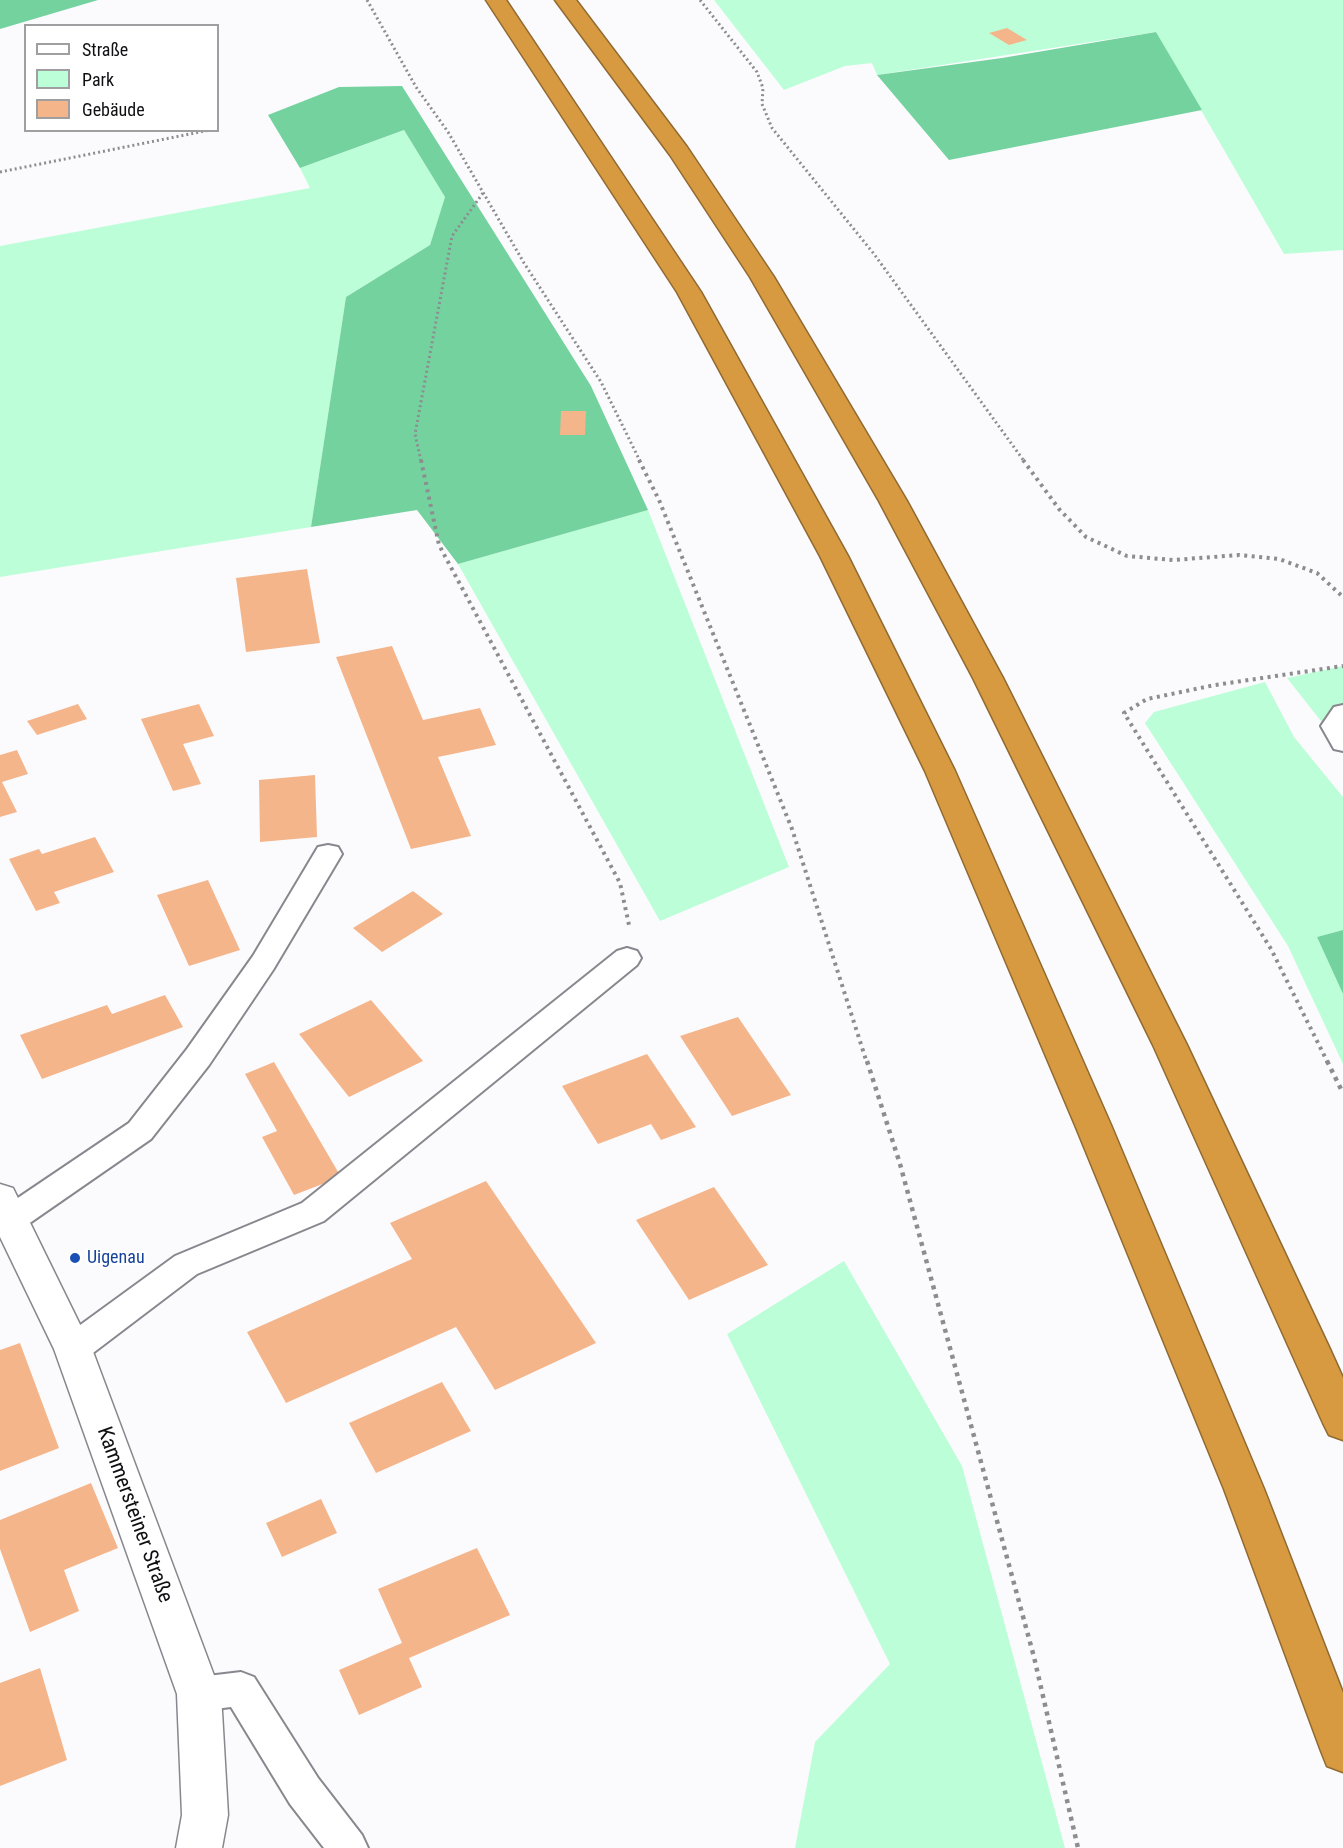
<!DOCTYPE html>
<meta charset="utf-8">
<style>
body{margin:0}
#map{position:relative;width:1343px;height:1848px;overflow:hidden;background:#fbfbfe;font-family:"Roboto Condensed",sans-serif}
canvas{display:block}
.legend{position:absolute;left:24px;top:24px;width:195px;height:108px;box-sizing:border-box;background:#fff;border:2px solid #9f9fa1;margin:0;padding:8px 10px;list-style:none;font-size:18px;color:#101013}
.legend li{display:flex;align-items:center;gap:12px;height:30px}
.legend b{width:30px;border:2px solid #9f9fa1}
</style>
<div id="map">
<canvas width="1343" height="1848"></canvas>
<ul class="legend">
<li><b style="height:8px;background:#fff"></b>Straße</li>
<li><b style="height:16px;background:#bcfed7"></b>Park</li>
<li><b style="height:16px;background:#f5b58b"></b>Gebäude</li>
</ul>
</div>
<script>
const ctx = document.querySelector('canvas').getContext('2d');
ctx.lineJoin = 'round';
function fillPath(path, color) { ctx.fillStyle = color; ctx.fill(path, 'evenodd'); }
const shape = rows => new Path2D(rows.map(r => 'M' + r).join(''));
function stroke(path, color, width, dash) { ctx.strokeStyle = color; ctx.lineWidth = width; ctx.lineCap = dash ? 'butt' : 'round'; ctx.setLineDash(dash || []); ctx.stroke(path); }
function label(font, color, halo, rows, align = 'center') {
  ctx.font = font + ' "Roboto Condensed",sans-serif'; ctx.lineWidth = 4.5; ctx.setLineDash([]); ctx.textBaseline = 'middle'; ctx.strokeStyle = halo; ctx.fillStyle = color; for (const [text, x, y, turn = 0] of rows) {
    ctx.save(); ctx.translate(x, y); ctx.rotate((+turn || 0) * Math.PI / 180); ctx.textAlign = isNaN(turn) ? turn : align; if (halo) ctx.strokeText(text, 0, 0); ctx.fillText(text, 0, 0); ctx.restore();
  }
}
const green = shape([
 [714,0,1343,0,1343,250,1284,254,1156,32,877,75,872,63,845,66,784,90],
 [404,130,445,197,430,245,346,297,311,527,0,577,0,246,310,188,300,168],
 [648,510,789,867,660,921,458,564],
 [1343,666,1343,749,1287,678],
 [1265,682,1294,737,1343,797,1343,930,1317,937,1343,994,1343,1064,1288,946,1145,723,1154,712],
 [844,1261,962,1466,1065,1848,795,1848,815,1742,890,1664,727,1334]
]);
const forest = shape([
 [0,0,98,0,0,29],
 [1156,32,1202,110,949,160,877,75,1002,58],
 [402,86,591,386,648,510,458,564,417,510,311,527,346,297,430,245,445,197,404,130,300,168,268,115,339,87],
 [1343,930,1343,994,1317,937]
]);
const building = shape([
 [1007,28,1027,40,1009,45,989,33],
 [561,411,586,411,585,435,560,435],
 [307,569,320,643,246,652,236,578],
 [392,646,423,720,480,708,496,745,438,757,471,836,411,849,336,657],
 [78,704,87,719,37,735,27,721],
 [199,704,214,736,183,744,201,784,173,791,141,719],
 [17,750,28,774,2,782,17,812,0,817,0,755],
 [315,775,317,837,260,842,259,780],
 [95,837,114,872,54,892,60,903,36,911,9,859,39,849,42,854],
 [208,880,240,950,189,966,157,895],
 [413,891,443,914,382,952,353,928],
 [165,995,183,1027,42,1079,20,1035,107,1005,112,1014],
 [371,1000,423,1061,349,1097,299,1034],
 [738,1017,791,1095,732,1116,680,1036],
 [647,1054,696,1127,661,1140,651,1124,598,1144,562,1086],
 [274,1062,341,1177,294,1195,262,1137,277,1131,245,1074],
 [486,1181,596,1343,495,1390,456,1327,286,1403,247,1332,412,1259,390,1223],
 [714,1187,768,1265,689,1300,636,1220],
 [20,1343,59,1448,0,1471,0,1350],
 [442,1382,471,1431,376,1473,349,1423],
 [91,1483,118,1548,64,1570,79,1611,30,1632,0,1549,0,1520],
 [321,1499,337,1533,282,1557,266,1523],
 [477,1548,510,1615,409,1658,422,1687,359,1715,339,1670,402,1643,378,1589],
 [40,1668,67,1760,0,1786,0,1683]
]);
const pathFar2 = shape([
 [367,0,416,87,448,132,524,263,601,382,640,461],
 [700,0,757,72,763,88,762,104,772,128,874,254,1024,461],
 [0,172,210,130],
 [421,461,415,434,452,236,483,193]
]);
const pathFar1 = shape([
 [421,460,439,545,620,883,629,925],
 [639,460,659,500,792,829,867,1063],
 [1023,460,1059,509,1086,537,1127,556,1173,560,1239,555,1279,559,1317,573,1343,597],
 [1328,1063,1271,949,1124,713,1147,699,1215,685,1343,666]
]);
const path = shape([
 [867,1061,900,1164,1034,1657,1078,1848],
 [1327,1061,1343,1093]
]);
const service = shape([
 [1343,705,1343,751,1334,749,1321,726,1334,707,1343,705],
 [328,845,338,847,342,854,273,970,209,1065,151,1139,21,1229,10,1232,0,1229,0,1210,129,1123,187,1049,253,956,318,847,328,845],
 [627,948,637,951,641,958,637,965,324,1221,197,1274,85,1359,73,1363,61,1359,56,1349,61,1339,175,1256,302,1203,617,951,627,948],
 [241,1672,254,1677,318,1778,362,1835,368,1848,324,1848,290,1804,231,1707,199,1711,186,1706,180,1694,186,1682,199,1677,241,1672]
]);
const tertiary = shape([
 [0,1184,13,1188,92,1349,221,1694,228,1815,222,1848,176,1848,182,1815,177,1694,54,1349,0,1237,0,1184]
]);
const motorway = shape([
 [486,0,506,0,701,292,848,556,955,771,1111,1125,1264,1489,1343,1693,1343,1772,1327,1766,1321,1751,1224,1489,1075,1125,925,771,820,556,677,292,486,0],
 [555,0,576,0,687,147,774,277,907,501,1003,678,1187,1045,1329,1347,1343,1378,1343,1440,1329,1435,1323,1423,1153,1045,973,678,879,501,750,277,670,155,555,0]
]);
const markers = [
 [75,1258,6,"#1a4fb4"]
];
const transitNames = [
 ["Uigenau",87,1258]
];
const nearStreetnames = [
 ["Kammersteiner Straße",134,1515,70]
];
fillPath(green, '#bcfed7');
fillPath(forest, '#74d29f');
fillPath(building, '#f5b58b');
stroke(service, '#87878e', 4);
stroke(tertiary, '#87878e', 3);
stroke(motorway, '#916a31', 3);
stroke(pathFar2, '#8d8d90', 3, [2, 3]);
stroke(pathFar1, '#8d8d90', 4, [3, 4.5]);
stroke(path, '#8d8d90', 4.5, [4, 5]);
fillPath(service, '#fff');
fillPath(tertiary, '#fff');
fillPath(motorway, '#d79a41');
for (const [x, y, r, color] of markers) { const dot = new Path2D(); dot.arc(x, y, r, 0, 2 * Math.PI); ctx.fillStyle = color; ctx.fill(dot); stroke(dot, '#fff', 2); }
label('18px', '#164399', '#fff', transitNames, 'left');
label('21px', '#101013', '#fff', nearStreetnames);
</script>
